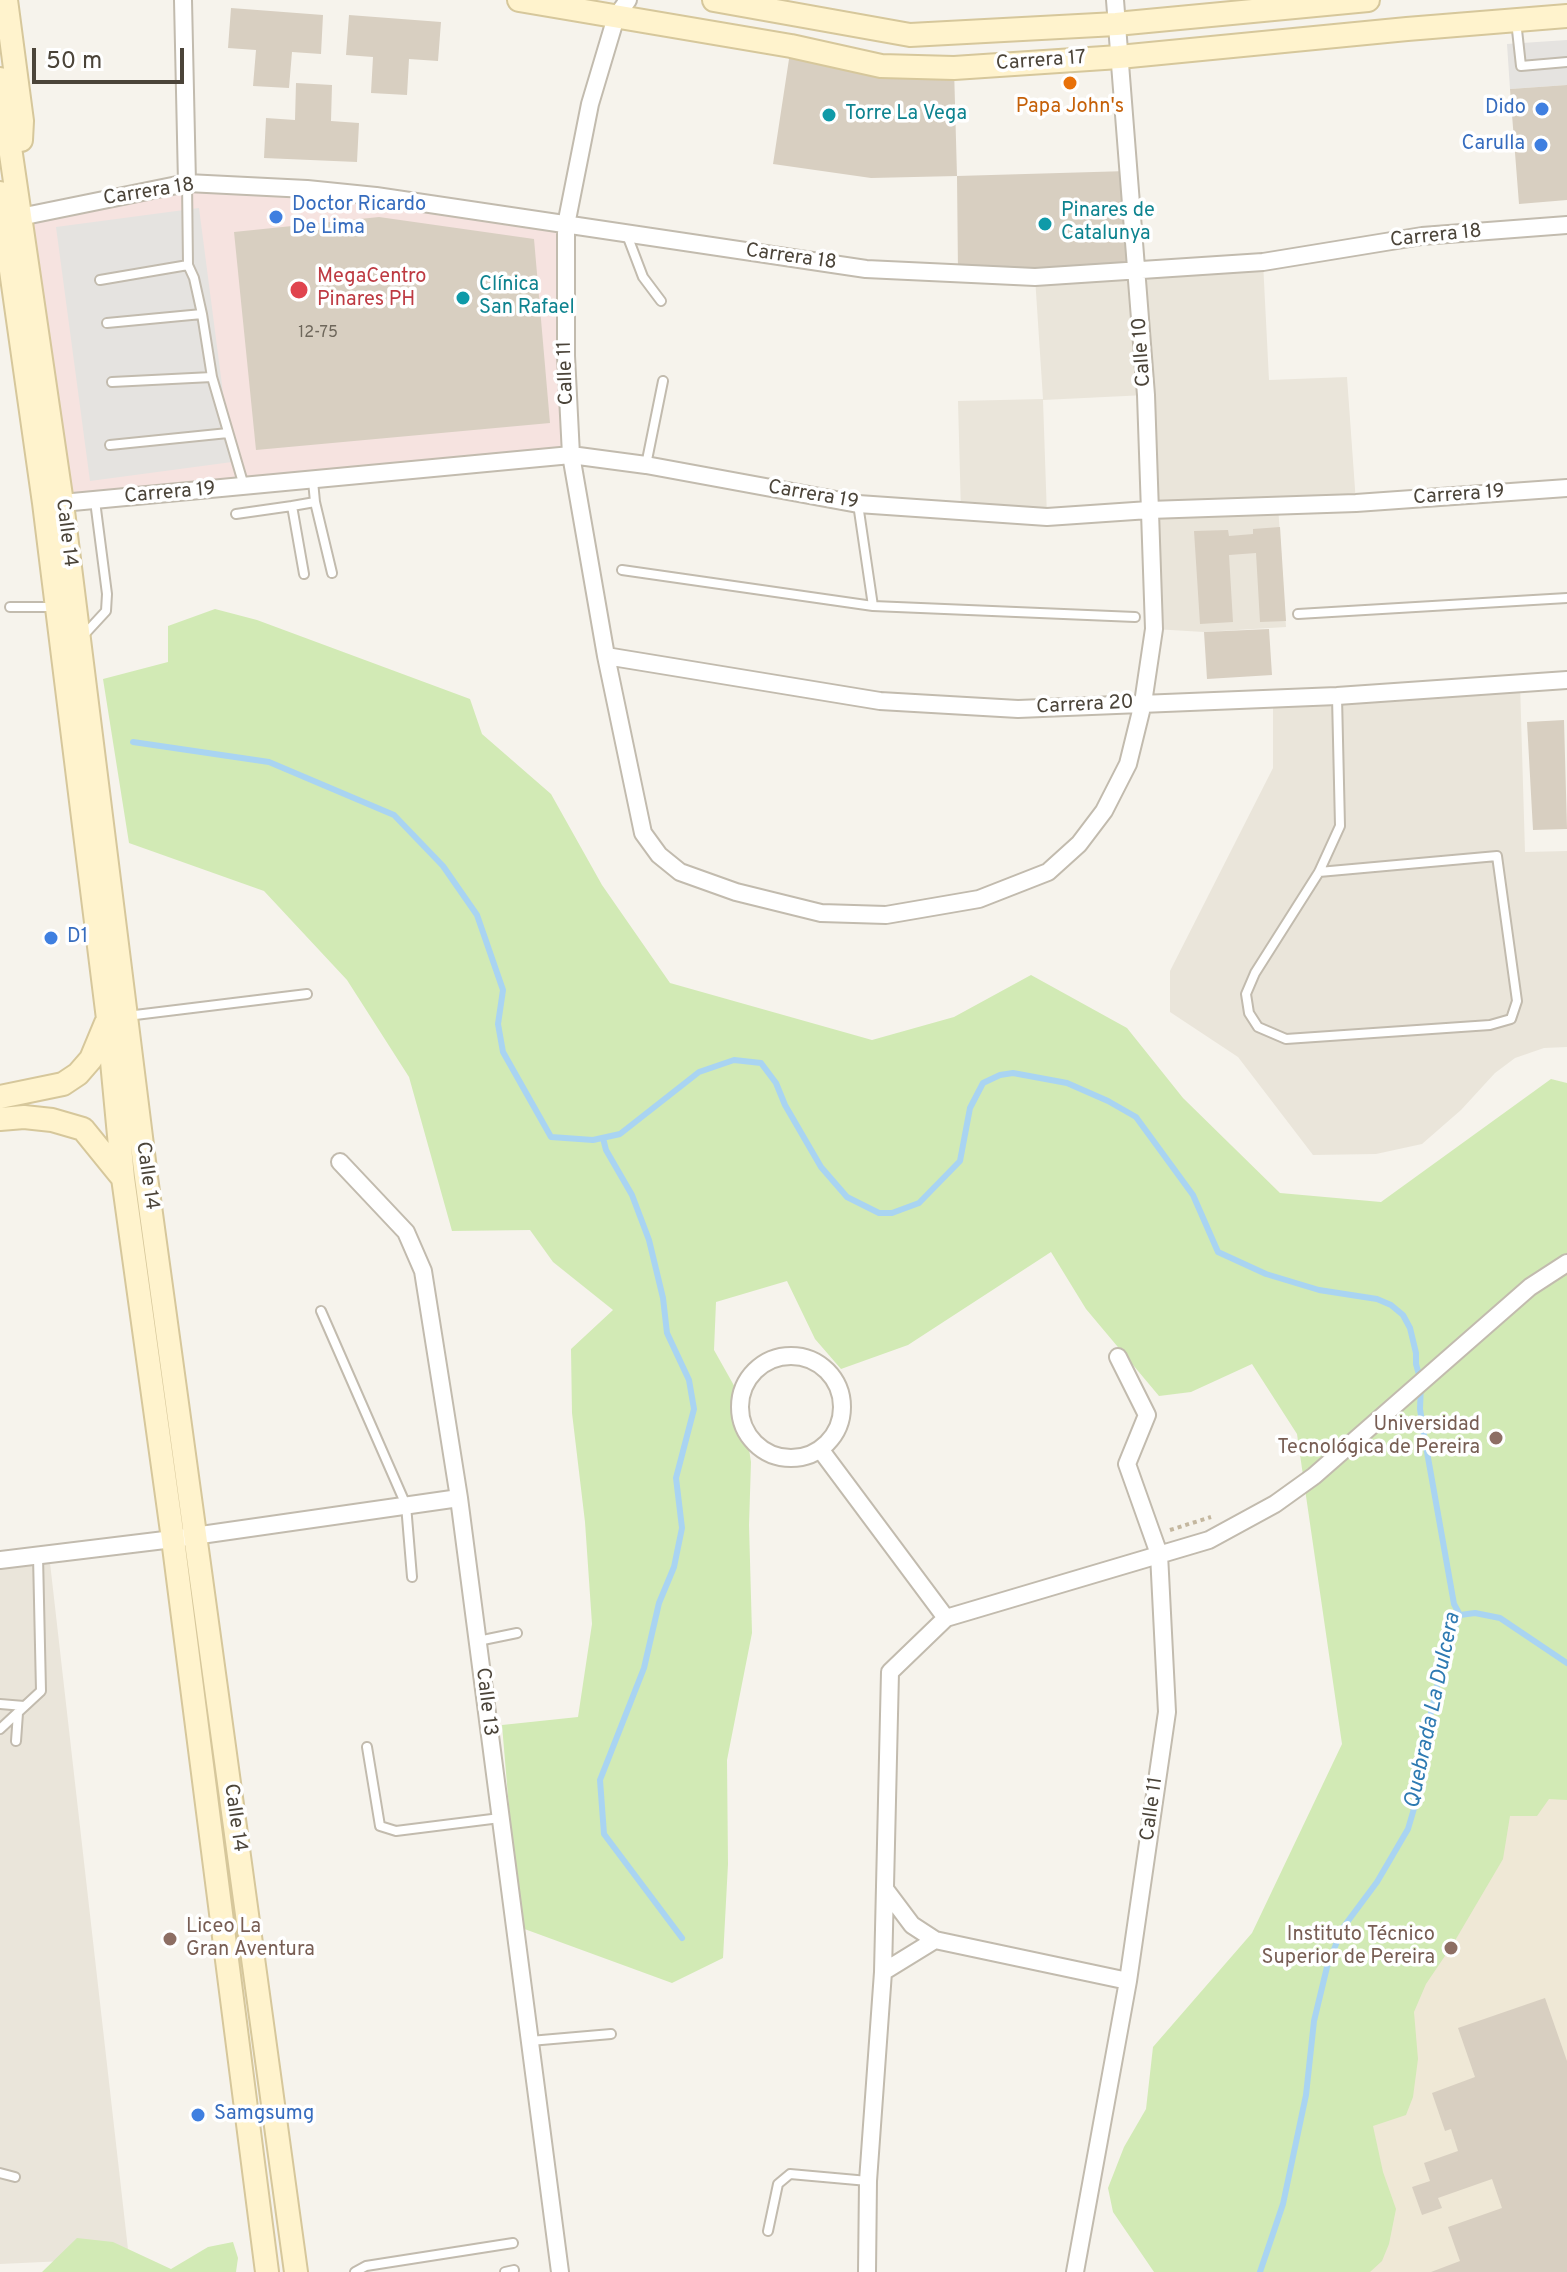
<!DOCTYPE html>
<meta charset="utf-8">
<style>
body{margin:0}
#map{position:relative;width:1567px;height:2272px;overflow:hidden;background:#f6f3ec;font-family:Overpass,sans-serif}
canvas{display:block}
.scale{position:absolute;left:32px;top:48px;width:152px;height:36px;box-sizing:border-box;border:4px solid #4b4439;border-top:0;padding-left:10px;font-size:24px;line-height:28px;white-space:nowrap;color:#4b4439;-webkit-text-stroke:6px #fff;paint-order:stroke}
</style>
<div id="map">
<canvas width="1567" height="2272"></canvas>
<div class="scale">50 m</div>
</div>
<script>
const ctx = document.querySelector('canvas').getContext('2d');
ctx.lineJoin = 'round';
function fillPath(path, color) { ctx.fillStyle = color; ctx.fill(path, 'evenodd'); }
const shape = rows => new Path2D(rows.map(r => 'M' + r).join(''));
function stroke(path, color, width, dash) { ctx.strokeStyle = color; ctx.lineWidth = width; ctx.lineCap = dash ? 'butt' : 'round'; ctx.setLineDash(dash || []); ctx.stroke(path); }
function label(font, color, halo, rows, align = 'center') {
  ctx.font = font + ' Overpass,sans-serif'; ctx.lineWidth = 7; ctx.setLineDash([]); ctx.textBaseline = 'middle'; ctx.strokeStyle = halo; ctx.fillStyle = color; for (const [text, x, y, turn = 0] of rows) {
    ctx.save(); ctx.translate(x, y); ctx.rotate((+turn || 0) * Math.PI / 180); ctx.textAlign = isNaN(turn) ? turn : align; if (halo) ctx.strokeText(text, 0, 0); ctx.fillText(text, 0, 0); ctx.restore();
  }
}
const residential = shape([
 [1263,262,1269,380,1347,377,1356,503,1278,505,1286,627,1204,632,1154,629,1146,395,1043,400,1047,517,961,513,958,401,1043,399,1035,277],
 [1520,683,1525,852,1567,851,1567,1047,1544,1048,1515,1058,1495,1073,1461,1110,1422,1144,1376,1154,1313,1155,1238,1057,1170,1012,1170,971,1273,768,1273,698],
 [49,1554,129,2258,0,2264,0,1560]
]);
const education = shape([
 [1567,1214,1567,2272,1260,2272]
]);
const medical = shape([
 [187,183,566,225,571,455,62,503,20,217]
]);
const green = shape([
 [215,609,257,620,470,699,482,734,551,794,602,885,670,983,872,1040,954,1017,1031,975,1127,1028,1183,1098,1280,1193,1381,1202,1551,1079,1567,1083,1567,1800,1549,1799,1537,1816,1510,1816,1503,1859,1453,1944,1426,1984,1414,2012,1418,2059,1413,2097,1406,2115,1373,2126,1383,2172,1396,2209,1389,2244,1382,2261,1370,2272,1154,2272,1113,2212,1108,2188,1124,2147,1146,2109,1153,2047,1252,1933,1342,1744,1297,1434,1252,1364,1191,1392,1159,1396,1086,1309,1051,1252,908,1345,841,1369,815,1339,787,1281,716,1302,714,1350,741,1398,751,1462,749,1525,752,1633,727,1760,728,1864,723,1958,672,1983,519,1927,502,1725,578,1717,592,1624,585,1522,572,1413,571,1349,613,1310,553,1262,530,1230,452,1231,409,1077,347,980,264,891,129,843,103,679,168,662,168,626],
 [77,2238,113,2242,171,2269,208,2247,233,2242,238,2258,236,2272,42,2272]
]);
const parking = shape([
 [1567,40,1567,85,1510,89,1507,44],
 [199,208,232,462,90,481,56,227]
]);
const stream = shape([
 [133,742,269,762,394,815,443,866,477,915,503,990,498,1024,503,1052,551,1137,593,1140,620,1134,699,1072,734,1060,761,1063,776,1083,785,1105,821,1167,847,1197,879,1213,892,1213,919,1203,960,1161,970,1108,983,1083,1000,1075,1013,1073,1067,1083,1108,1101,1136,1117,1193,1195,1218,1252,1266,1274,1319,1290,1377,1299,1391,1305,1403,1315,1410,1328,1416,1353,1416,1364,1421,1382,1420,1409,1424,1435,1454,1604,1460,1615,1449,1641,1448,1659,1440,1674,1431,1712,1423,1778,1408,1829,1377,1882,1342,1929,1327,1967,1314,2021,1306,2095,1283,2204,1260,2272],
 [603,1138,606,1150,632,1195,649,1240,663,1298,667,1333,689,1380,694,1409,676,1478,682,1528,674,1567,659,1603,644,1668,600,1780,604,1834,682,1938],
 [1460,1615,1475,1613,1500,1618,1567,1663]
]);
const building = shape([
 [231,8,323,15,321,54,292,52,289,88,253,86,256,50,228,48],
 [349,15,441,22,438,61,409,59,407,95,371,93,373,57,346,55],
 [791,46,954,68,957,176,871,178,773,164],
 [296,83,332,85,331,121,359,123,357,162,264,158,266,118,295,120],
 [1567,85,1567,200,1519,204,1510,89],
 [1128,171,1137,271,958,273,957,176],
 [379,217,534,239,550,423,256,450,234,232],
 [1280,527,1286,621,1260,622,1256,553,1229,555,1233,622,1200,624,1194,531,1228,530,1229,536,1253,534,1253,529],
 [1269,629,1272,675,1207,679,1204,632],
 [1564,720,1567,829,1533,830,1527,722],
 [1545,1998,1567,2061,1567,2272,1431,2272,1460,2261,1448,2227,1502,2208,1492,2179,1438,2198,1442,2208,1422,2215,1412,2187,1430,2181,1424,2163,1458,2151,1451,2129,1445,2131,1432,2093,1475,2077,1458,2028]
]);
const path = shape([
 [1170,1530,1211,1517]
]);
const service = shape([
 [1516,21,1521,66,1567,62],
 [187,183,188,265,194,278,202,314,212,377,244,486],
 [627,235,643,277,661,301],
 [100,280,188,265],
 [107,323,202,314],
 [112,382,212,377],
 [110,445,228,433],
 [646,465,663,381],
 [313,481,315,502,332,573],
 [858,504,873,606],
 [236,514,292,506],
 [622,570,873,606,1135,617],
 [304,574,292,506,315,502],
 [10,607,56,607],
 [1298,614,1567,598],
 [82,637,106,611,107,594,95,501],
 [1319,872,1497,856,1517,1001,1511,1019,1490,1025,1286,1039,1258,1027,1249,1013,1246,994,1255,973,1319,872,1340,826,1337,697],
 [127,1016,307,994],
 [321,1311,406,1505,412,1577],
 [478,1641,517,1633],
 [0,1704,24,1706],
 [0,1729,41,1691,38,1556],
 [16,1741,18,1713],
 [367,1747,380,1826,396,1831,500,1818],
 [530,2041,611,2034],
 [0,2173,15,2177],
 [768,2231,778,2184,790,2174,868,2181],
 [355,2272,366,2266,513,2243],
 [505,2272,514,2270]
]);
const minor = shape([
 [183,0,187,183],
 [628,0,616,17,590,104,566,225,566,356,571,455,606,656,643,833,659,855,680,872,736,892,821,913,886,915,979,899,1048,872,1079,844,1104,811,1128,764,1143,703,1154,629,1146,395,1115,0],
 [20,217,187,183,307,189,376,196,866,269,1035,277,1263,262,1422,236,1567,225],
 [62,503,571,455,646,465,858,504,1047,517,1149,510,1356,503,1567,488],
 [606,656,880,701,1018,709,1337,696,1567,680],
 [340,1162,406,1232,423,1271,459,1498,560,2272],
 '740 1407a51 51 0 1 1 102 0a51 51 0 1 1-102 0Z',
 [820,1449,946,1618],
 [0,1560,173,1539,459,1498],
 [885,1889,912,1925,935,1940,1128,1981],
 [883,1972,935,1940],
 [867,2272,868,2181,883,1972,890,1672,946,1618,1209,1540,1275,1504,1314,1476,1530,1287,1567,1263],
 [1075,2272,1128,1981,1167,1712,1159,1554,1127,1464,1147,1415,1118,1357]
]);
const secondary = shape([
 [6,0,22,121,21,140],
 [519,0,791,46,881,66,954,68,1119,57,1407,29,1567,16],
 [714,0,910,35,1116,24,1368,0],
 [0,79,62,503,146,1177,296,2272],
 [0,193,44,503,108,1019,123,1178,173,1539,267,2272],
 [0,1097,63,1084,78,1074,91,1059,106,1023],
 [0,1119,24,1117,52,1120,83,1129,122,1177]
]);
const markers = [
 [1070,83,8,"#e8710a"],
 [1542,109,8,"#3f7fe0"],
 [829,115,8,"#0f9aa8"],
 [1541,145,8,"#3f7fe0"],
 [276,217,8,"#3f7fe0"],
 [1045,224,8,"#0f9aa8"],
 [299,290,10,"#e0444e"],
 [463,298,8,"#0f9aa8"],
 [51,938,8,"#3f7fe0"],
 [1496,1438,8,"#8d6e63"],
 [170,1939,8,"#8d6e63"],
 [1451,1948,8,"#8d6e63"],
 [198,2115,8,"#3f7fe0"]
];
const numberNames = [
 ["12-75",318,334]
];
const streetNames = [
 ["Carrera 17",1041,62,-4],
 ["Carrera 18",149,193,-9],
 ["Carrera 18",1436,237,-6],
 ["Carrera 18",791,258,8],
 ["Calle 10",1143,352,-94],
 ["Calle 11",567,373,-92],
 ["Carrera 19",170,494,-5],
 ["Carrera 19",813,496,10],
 ["Carrera 19",1459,496,-4],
 ["Calle 14",65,533,83],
 ["Carrera 20",1085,706,-3],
 ["Calle 14",146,1176,82],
 ["Calle 13",485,1702,83],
 ["Calle 11",1153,1809,-82],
 ["Calle 14",234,1818,82]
];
const foodNames = [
 ["Papa John's",1070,108]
];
const shopNames = [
 ["Dido",1526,109,"right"],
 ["Carulla",1525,145,"right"],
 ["Doctor Ricardo",292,206],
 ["De Lima",292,229],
 ["D1",67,938],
 ["Samgsumg",214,2115]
];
const cultureNames = [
 ["Torre La Vega",845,115],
 ["Pinares de",1061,212],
 ["Catalunya",1061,235],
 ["Clínica",479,286],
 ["San Rafael",479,309]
];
const healthNames = [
 ["MegaCentro",317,278],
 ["Pinares PH",317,301]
];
const educationNames = [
 ["Universidad",1480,1426],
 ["Tecnológica de Pereira",1480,1449],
 ["Liceo La",186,1928,"left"],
 ["Gran Aventura",186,1951,"left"],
 ["Instituto Técnico",1435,1936],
 ["Superior de Pereira",1435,1959]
];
const waterNames = [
 ["Quebrada La Dulcera",1434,1711,-78]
];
fillPath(residential, '#eae5da');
fillPath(education, '#efe8d6');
fillPath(medical, '#f6e3e0');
fillPath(green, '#d2eab5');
fillPath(parking, '#e5e3e0');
stroke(stream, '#a9d4f2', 6);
fillPath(building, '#d8cfc1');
stroke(service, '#c2bbae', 12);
stroke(minor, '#c2bbae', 20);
stroke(secondary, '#d6c79b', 26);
stroke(path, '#c4b79f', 4, [4, 4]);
stroke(service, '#fff', 8);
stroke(minor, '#fff', 16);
stroke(secondary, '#fff3cd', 22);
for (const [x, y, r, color] of markers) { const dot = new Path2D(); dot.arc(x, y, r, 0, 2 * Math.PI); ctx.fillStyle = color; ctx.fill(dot); stroke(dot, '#fff', 3); }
label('16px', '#6e675b', null, numberNames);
label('20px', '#4b4439', '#fff', streetNames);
label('20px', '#c56008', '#fff', foodNames);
label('20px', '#366cbe', '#fff', shopNames, 'left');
label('20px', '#0d838f', '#fff', cultureNames, 'left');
label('20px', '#be3a42', '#fff', healthNames, 'left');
label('20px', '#785e54', '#fff', educationNames, 'right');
label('italic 22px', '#2e7ab2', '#fff', waterNames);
</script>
